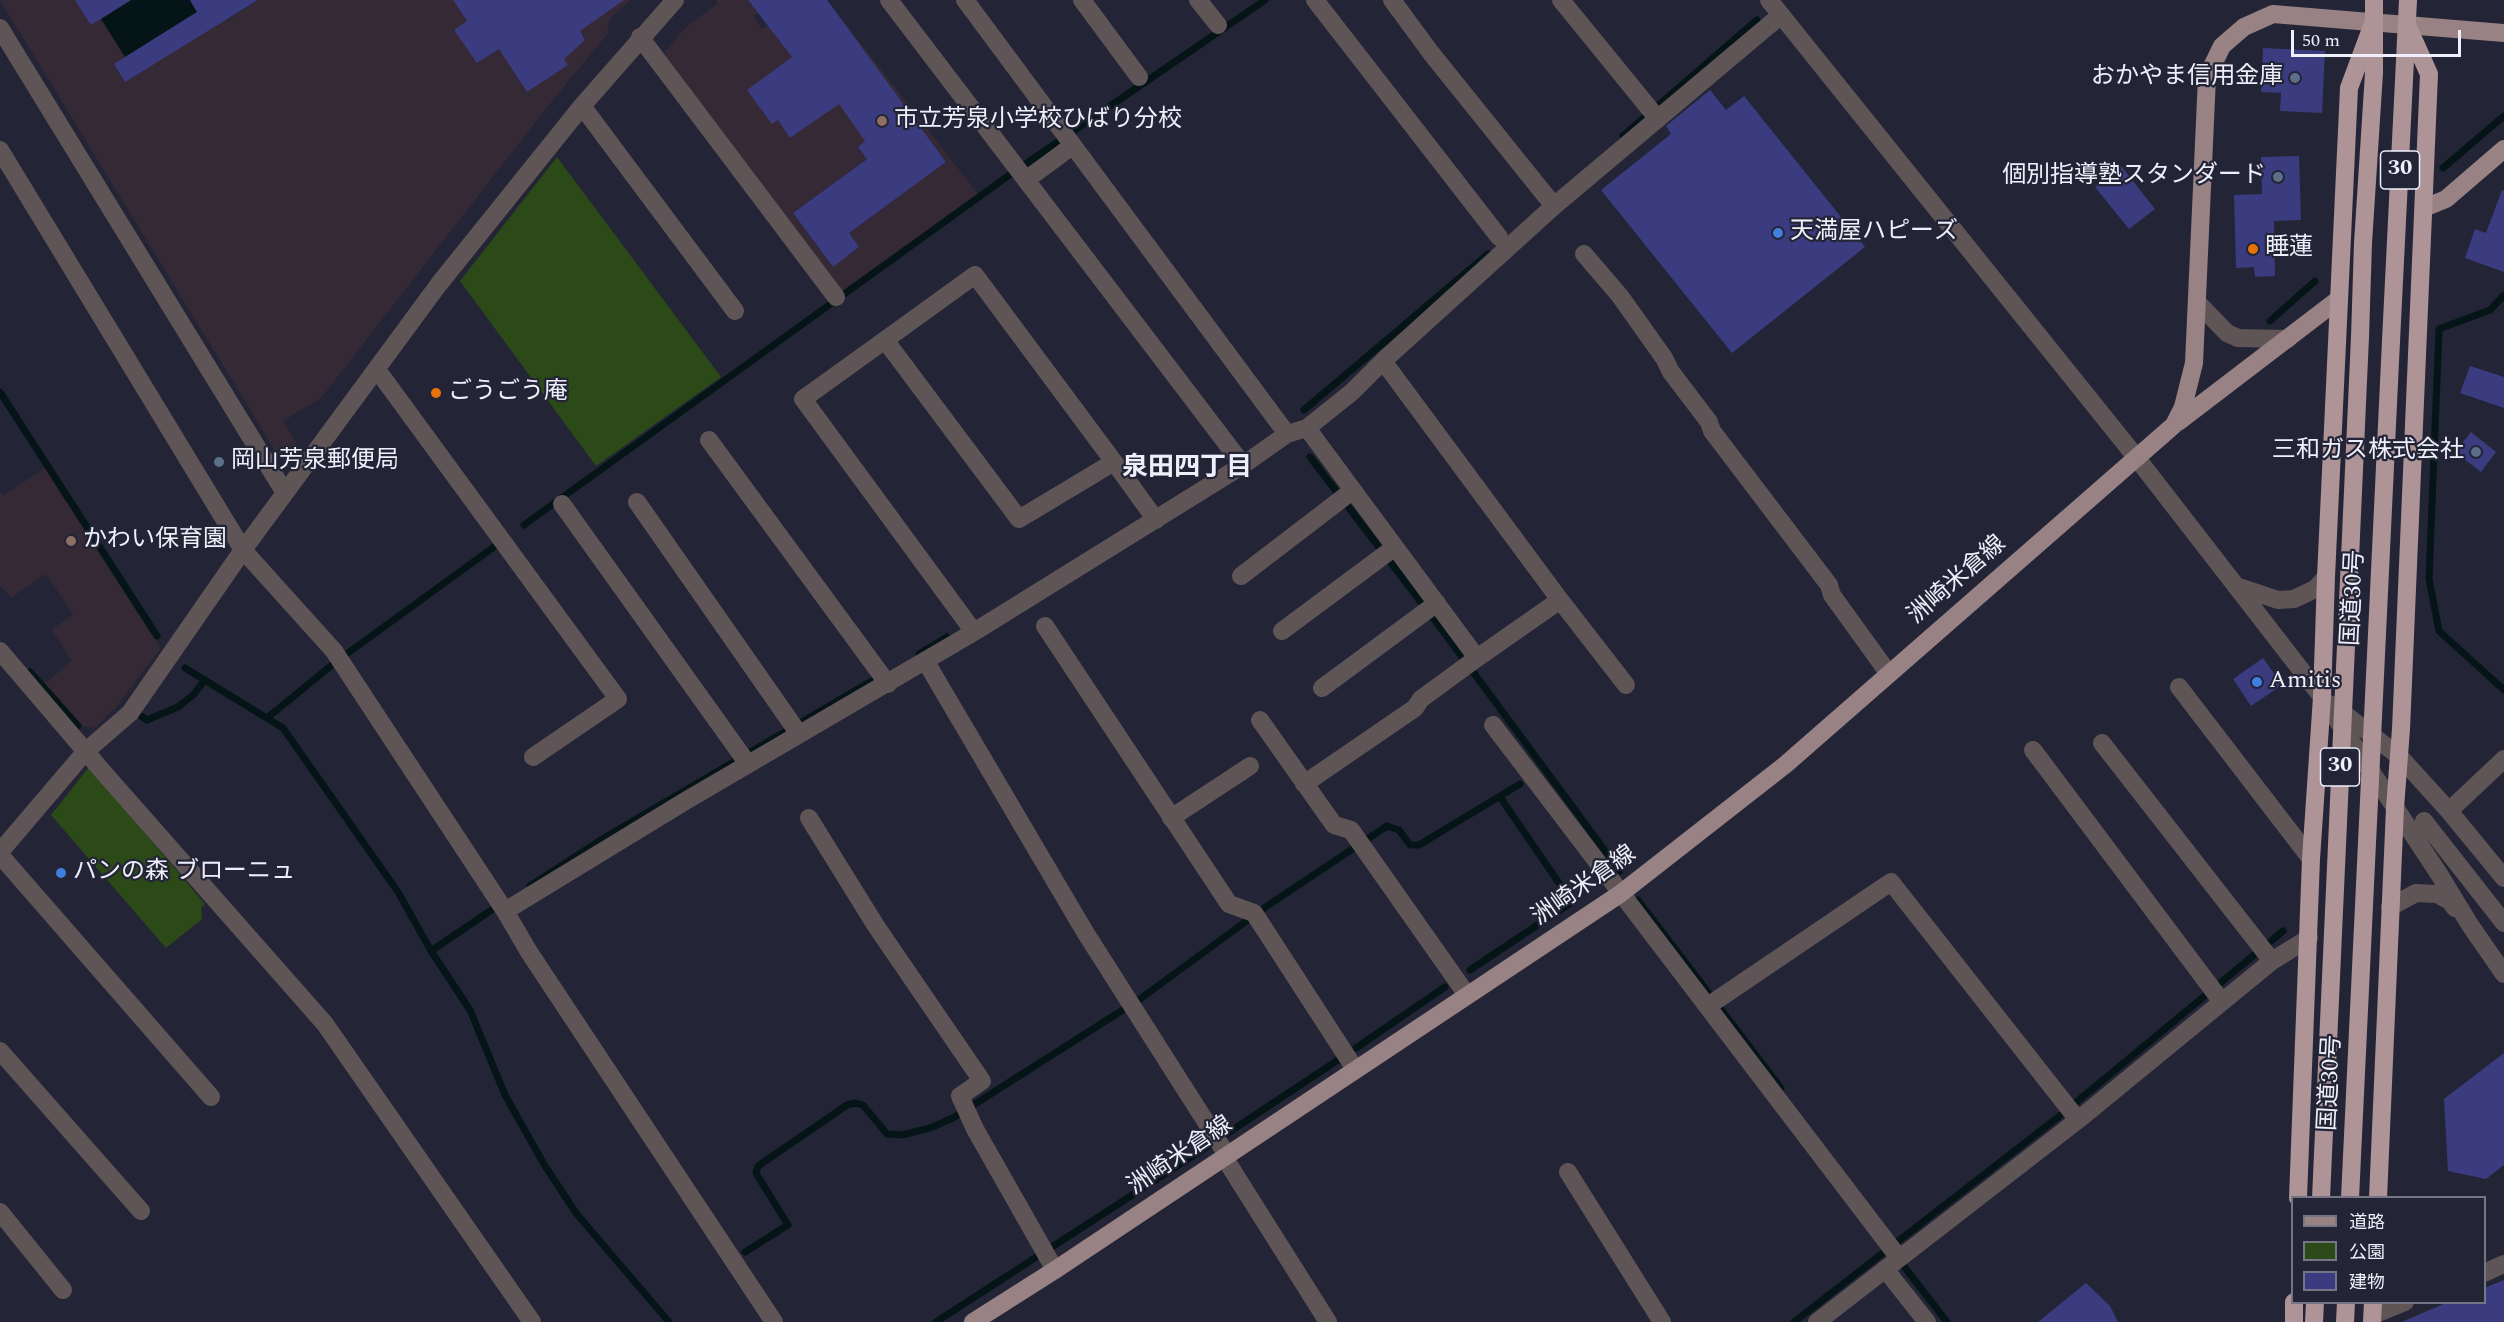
<!DOCTYPE html>
<meta charset="utf-8">
<style>
body{margin:0}
#map{position:relative;width:2504px;height:1322px;overflow:hidden;background:#232536;font-family:Spectral,"Noto Sans JP",serif}
canvas{display:block}
.legend{position:absolute;left:2291px;top:1196px;width:195px;height:108px;box-sizing:border-box;background:#232536;border:2px solid #747685;margin:0;padding:8px 10px;list-style:none;font-size:18px;color:#eeeffb}
.legend li{display:flex;align-items:center;gap:12px;height:30px}
.legend b{width:30px;border:2px solid #747685}
.scale{position:absolute;left:2291px;top:30px;width:170px;height:27px;box-sizing:border-box;border:3px solid #eeeffb;border-top:0;padding-left:8px;font-size:18px;line-height:21px;white-space:nowrap;color:#eeeffb;-webkit-text-stroke:4px #232536;paint-order:stroke}
</style>
<div id="map">
<canvas width="2504" height="1322"></canvas>
<ul class="legend">
<li><b style="height:8px;background:#988284"></b>道路</li>
<li><b style="height:16px;background:#2b4a18"></b>公園</li>
<li><b style="height:16px;background:#3b3c80"></b>建物</li>
</ul>
<div class="scale">50 m</div>
</div>
<script>
const ctx = document.querySelector('canvas').getContext('2d');
ctx.lineJoin = 'round';
function fillPath(path, color) { ctx.fillStyle = color; ctx.fill(path, 'evenodd'); }
const shape = rows => new Path2D(rows.map(r => 'M' + r).join(''));
function stroke(path, color, width, dash) { ctx.strokeStyle = color; ctx.lineWidth = width; ctx.lineCap = dash ? 'butt' : 'round'; ctx.setLineDash(dash || []); ctx.stroke(path); }
function label(font, color, halo, rows, align = 'center') {
  ctx.font = font + ' Spectral,"Noto Sans JP",serif'; ctx.lineWidth = 4.5; ctx.setLineDash([]); ctx.textBaseline = 'middle'; ctx.strokeStyle = halo; ctx.fillStyle = color; for (const [text, x, y, turn = 0] of rows) {
    ctx.save(); ctx.translate(x, y); ctx.rotate((+turn || 0) * Math.PI / 180); ctx.textAlign = isNaN(turn) ? turn : align; if (halo) ctx.strokeText(text, 0, 0); ctx.fillText(text, 0, 0); ctx.restore();
  }
}
const education = shape([
 [0,0,213,0,227,21,258,0,453,0,462,14,494,2,455,30,478,63,573,0,631,0,612,16,607,26,609,32,544,111,321,398,283,421,297,443,285,456,279,457],
 [717,0,748,0,758,13,753,17,762,29,768,25,790,55,828,29,772,124,778,120,790,138,814,121,838,88,865,141,858,147,861,151,904,131,793,213,832,267,859,247,851,235,846,235,946,162,827,0,978,194,839,293,664,53,685,28,717,4],
 [45,468,161,648,116,707,95,728,83,726,45,683,72,661,52,630,73,614,46,574,12,597,0,586,0,493,3,496]
]);
const green = shape([
 [557,157,721,377,596,466,460,281],
 [89,767,205,904,201,908,202,919,166,948,51,815]
]);
const water = shape([
 [131,0,190,0,197,12,125,57,101,19]
]);
const stream = shape([
 [1623,136,1757,20],
 [2443,168,2504,116],
 [2504,295,2490,310,2439,329,2429,579,2439,631,2504,690],
 [2270,321,2315,281],
 [0,392,157,636],
 [1304,410,1488,254],
 [1310,457,1437,623,1620,871],
 [524,525,1008,176,1265,0],
 [348,653,498,544],
 [919,654,947,637],
 [185,668,283,728,398,892,431,951,470,1010,505,1095,545,1166,576,1213,669,1322],
 [30,672,78,726],
 [141,716,147,720,178,707,193,695,205,680],
 [267,718,332,665],
 [530,886,604,838,880,676],
 [1638,900,1781,1088],
 [431,951,493,909],
 [1470,970,1572,902,1500,797],
 [1356,1048,1445,987],
 [745,1252,788,1225,756,1173,758,1166,847,1105,856,1103,863,1105,887,1134,902,1135,930,1128,953,1118,1140,999,1267,906,1387,826,1399,830,1410,845,1419,845,1520,784],
 [1899,1260,1947,1322],
 [936,1322,1222,1137,1338,1060],
 [1794,1322,2062,1114,2283,931]
]);
const building = shape([
 [75,0,131,0,91,25],
 [190,0,258,0,125,82,114,64,197,12],
 [453,0,624,0,580,31,585,40,564,59,568,65,527,92,499,49,477,63,454,30,467,21],
 [748,0,827,0,946,162,849,233,859,247,833,267,793,213,867,159,858,147,865,141,839,104,790,138,778,120,772,124,747,90,792,57],
 [2263,48,2325,51,2322,113,2280,111,2281,93,2261,92],
 [1710,90,1726,110,1744,96,1865,247,1732,353,1601,190,1671,134,1666,126],
 [2299,156,2301,220,2274,221,2275,276,2255,277,2254,267,2236,268,2234,195,2262,194,2261,157],
 [2121,166,2155,209,2129,229,2095,187],
 [2502,190,2504,191,2504,272,2465,258,2475,229,2486,233],
 [2470,366,2504,377,2504,408,2460,393],
 [2471,432,2496,452,2481,472,2455,452],
 [2263,658,2282,685,2251,706,2233,679],
 [2504,1053,2504,1165,2486,1179,2448,1171,2444,1099],
 [2504,1280,2504,1322,2402,1322,2448,1302,2484,1302,2484,1288],
 [2086,1283,2110,1306,2118,1322,2038,1322]
]);
const minor = shape([
 [889,0,1243,465],
 [965,0,1287,434],
 [1082,0,1139,77],
 [1198,0,1218,25],
 [1315,0,1499,237],
 [1392,0,1431,53,1554,206],
 [1561,0,1658,119],
 [1769,0,2136,457,2322,697,2439,874,2470,925,2504,974],
 [0,28,285,493],
 [640,37,836,297],
 [582,106,735,311],
 [0,150,243,550,334,651,505,911],
 [1026,180,1072,146],
 [1584,254,1620,296,1664,358,1671,372,1709,422,1712,431,1829,585,1832,595,1889,674],
 [2198,303,2227,333,2238,338,2288,339],
 [885,340,803,399,974,632],
 [378,371,618,699,533,757],
 [1307,428,1477,658,1560,600,1383,361],
 [709,440,888,684],
 [1114,462,1019,519,885,340,975,275,1114,462,1156,520],
 [637,502,799,734],
 [562,504,748,764],
 [1241,576,1352,491],
 [2236,586,2278,600,2294,599,2315,589,2326,577],
 [1560,600,1626,685],
 [1045,626,1229,904,1254,913,1355,1069],
 [1282,631,1395,547],
 [0,651,104,773,325,1024,532,1322],
 [926,662,1085,932,1227,1155],
 [2179,687,2311,859],
 [1322,688,1437,603],
 [2333,705,2400,757,2449,811,2504,878],
 [1260,720,1334,825,1351,830,1467,995],
 [1493,725,1899,1258],
 [2102,743,2272,961],
 [2033,750,2222,1002],
 [1304,784,1415,708,1421,699,1477,658],
 [2449,811,2504,759],
 [809,818,876,926,982,1081,960,1096,975,1129,1055,1270],
 [1171,818,1250,766],
 [2424,821,2504,923],
 [0,852,85,752,130,713,243,550,439,284,582,106,675,0],
 [0,855,211,1097],
 [2390,907,2416,893,2437,894,2450,901,2455,908],
 [1708,1006,1891,882,2078,1120],
 [0,1051,141,1211],
 [1224,1157,1328,1322],
 [1568,1172,1662,1322],
 [0,1212,63,1290],
 [1885,1269,1927,1322],
 [2484,1273,2504,1264],
 [2373,1315,2405,1302],
 [774,1322,529,952,505,911,687,800,974,632,1243,465,1287,434,1307,428,1352,392,1383,361,1554,206,1781,15],
 [1817,1322,2078,1120,2272,961,2309,938]
]);
const major = shape([
 [2424,208,2446,199,2504,149],
 [2178,422,2339,299],
 [973,1322,1055,1270,1620,894,1785,765,2174,425,2183,407,2194,363,2207,77,2222,46,2244,27,2273,14,2504,33]
]);
const highway = shape([
 [2360,337,2363,243,2374,73,2374,0],
 [2391,341,2408,0],
 [2298,1198,2311,859,2322,697,2326,577,2349,88,2374,21],
 [2378,1198,2395,808,2401,729,2429,74,2407,25],
 [2294,1322,2294,1302],
 [2314,1322,2315,1302],
 [2345,1322,2346,1302],
 [2372,1322,2373,1302]
]);
const highwayBridge = shape([
 [2321,1198,2360,337],
 [2350,1198,2391,341]
]);
const markers = [
 [2295,78,6,"#5c6f8a"],
 [882,121,6,"#8d6e63"],
 [2278,177,6,"#5c6f8a"],
 [1778,233,6,"#3f7fe0"],
 [2253,249,6,"#e8710a"],
 [436,393,6,"#e8710a"],
 [2476,452,6,"#5c6f8a"],
 [219,462,6,"#5c6f8a"],
 [71,541,6,"#8d6e63"],
 [2257,682,6,"#3f7fe0"],
 [61,873,6,"#3f7fe0"]
];
const shields = [
 [2400,170,39],
 [2340,767,39]
];
const shieldNames = [
 ["30",2400,170],
 ["30",2340,767]
];
const poiNames = [
 ["おかやま信用金庫",2283,78,"right"],
 ["市立芳泉小学校ひばり分校",894,121],
 ["個別指導塾スタンダード",2266,177,"right"],
 ["天満屋ハピーズ",1790,233],
 ["睡蓮",2265,249],
 ["ごうごう庵",448,393],
 ["三和ガス株式会社",2464,452,"right"],
 ["岡山芳泉郵便局",231,462],
 ["かわい保育園",83,541],
 ["Amitis",2269,682],
 ["パンの森 ブローニュ",73,873]
];
const streetNames = [
 ["洲崎米倉線",1958,581,-41],
 ["国道30号",2355,598,-87],
 ["洲崎米倉線",1585,887,-35],
 ["国道30号",2332,1083,-87],
 ["洲崎米倉線",1181,1157,-34]
];
const neighbourhoodNames = [
 ["泉田四丁目",1187,470]
];
fillPath(education, '#352936');
fillPath(green, '#2b4a18');
fillPath(water, '#051417');
stroke(stream, '#051417', 7);
fillPath(building, '#3b3c80');
stroke(minor, '#5f5456', 18);
stroke(major, '#988284', 18);
stroke(highway, '#ae9397', 18);
stroke(highwayBridge, '#ae9397', 18);
for (const [x, y, r, color] of markers) { const dot = new Path2D(); dot.arc(x, y, r, 0, 2 * Math.PI); ctx.fillStyle = color; ctx.fill(dot); stroke(dot, '#232536', 2); }
for (const [x, y, w] of shields) { const box = new Path2D(); box.roundRect(x - w / 2, y - 19, w, 38, 4.5); ctx.fillStyle = '#232536'; ctx.fill(box); stroke(box, '#eeeffb', 1.5); }
label('bold 22px', '#eeeffb', null, shieldNames);
label('24px', '#eeeffb', '#232536', poiNames, 'left');
label('24px', '#eeeffb', '#232536', streetNames);
label('bold 26px', '#eeeffb', '#232536', neighbourhoodNames);
</script>
